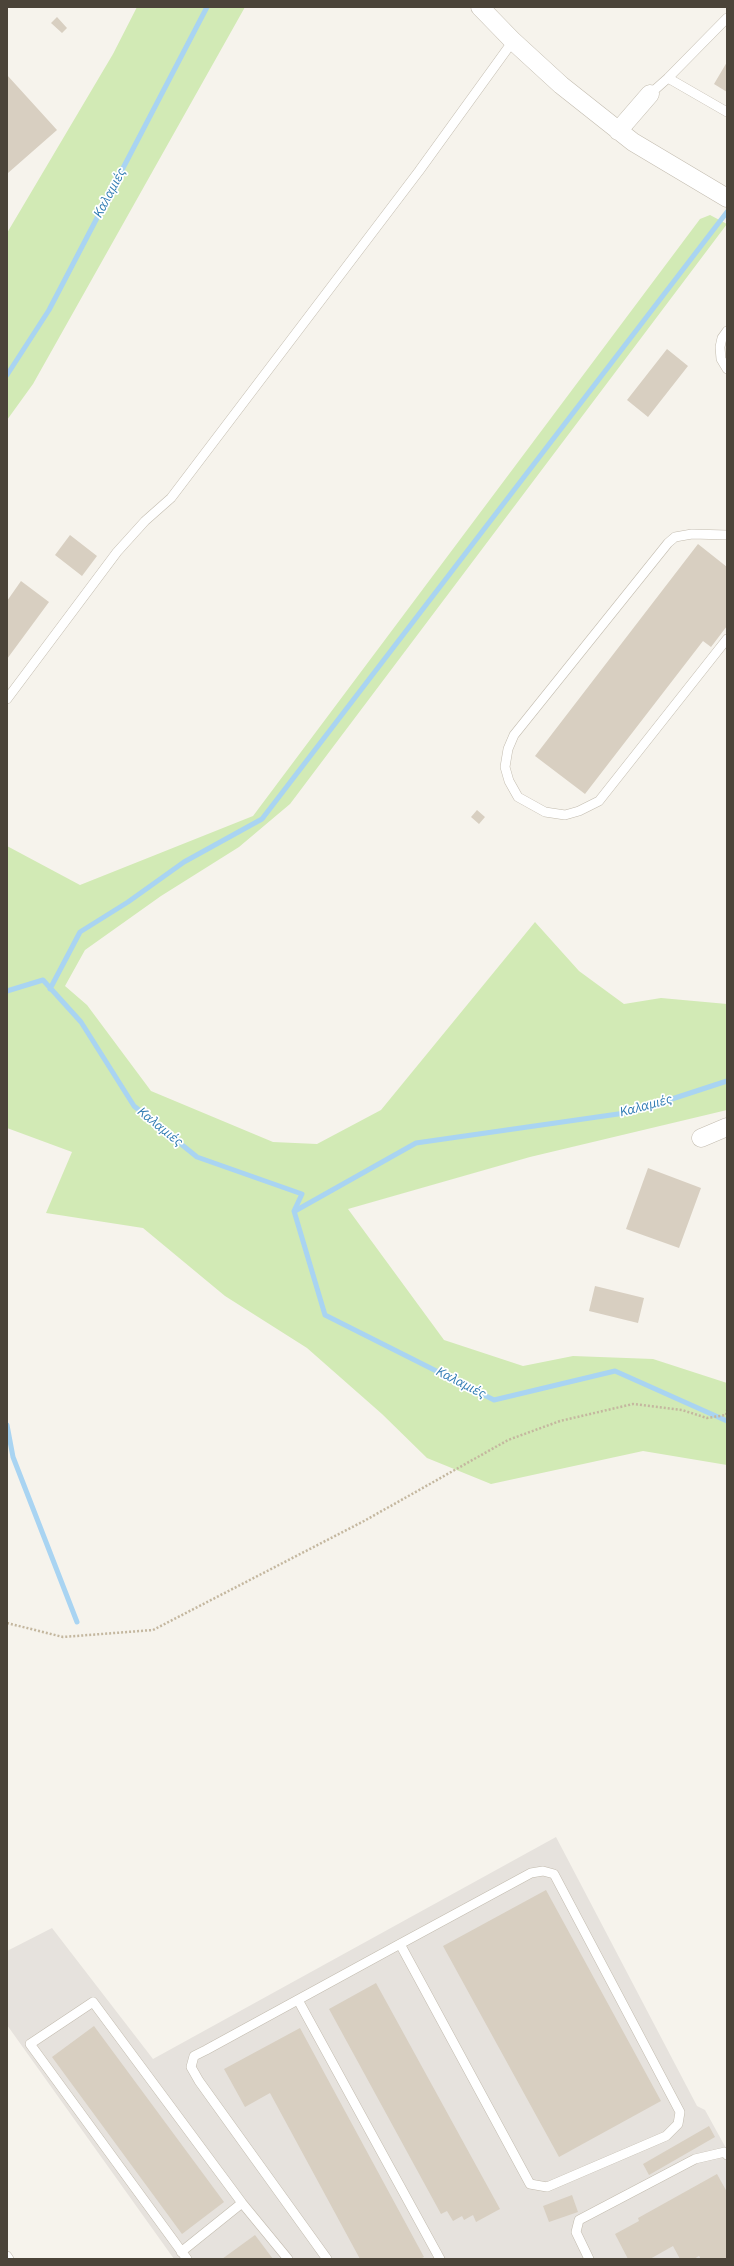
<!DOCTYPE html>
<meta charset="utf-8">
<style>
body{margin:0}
#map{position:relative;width:734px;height:2266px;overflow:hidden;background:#f6f3ec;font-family:"IBM Plex Sans",sans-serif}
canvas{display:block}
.frame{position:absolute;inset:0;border:8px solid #4b4439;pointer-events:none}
</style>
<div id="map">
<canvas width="734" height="2266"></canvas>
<div class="frame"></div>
</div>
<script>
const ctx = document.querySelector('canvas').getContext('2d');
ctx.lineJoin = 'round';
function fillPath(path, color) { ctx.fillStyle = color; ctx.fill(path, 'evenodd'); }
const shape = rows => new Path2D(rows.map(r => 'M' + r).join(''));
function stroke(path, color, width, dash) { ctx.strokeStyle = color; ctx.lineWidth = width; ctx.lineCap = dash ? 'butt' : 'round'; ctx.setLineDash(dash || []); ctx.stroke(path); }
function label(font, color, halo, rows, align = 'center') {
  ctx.font = font + ' "IBM Plex Sans",sans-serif'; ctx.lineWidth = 3.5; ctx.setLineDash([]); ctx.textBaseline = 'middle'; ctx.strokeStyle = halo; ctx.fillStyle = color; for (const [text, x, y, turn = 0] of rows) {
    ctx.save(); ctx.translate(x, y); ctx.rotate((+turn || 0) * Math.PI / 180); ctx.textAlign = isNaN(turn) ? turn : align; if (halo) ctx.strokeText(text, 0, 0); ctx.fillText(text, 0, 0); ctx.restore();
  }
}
const industrial = shape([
 [556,1837,697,2106,705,2110,727,2150,727,2259,174,2259,7,2025,7,1951,52,1928,153,2059]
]);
const green = shape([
 [137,7,245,7,33,384,7,420,7,233,113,54],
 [710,215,727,224,290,804,239,847,161,896,85,950,65,986,87,1005,151,1091,273,1142,317,1144,381,1110,535,922,579,971,624,1004,661,998,727,1004,727,1110,530,1157,348,1209,444,1340,523,1366,573,1356,653,1359,727,1383,727,1465,643,1451,491,1484,427,1458,382,1414,307,1348,225,1296,143,1228,46,1213,72,1152,7,1128,7,846,80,885,253,816,700,219]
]);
const stream = shape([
 [7,375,49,310,207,7],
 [50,989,80,932,128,902,184,862,262,819,727,212],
 [7,991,43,980,81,1022,134,1106,197,1157,302,1194,294,1211,325,1315,494,1400,615,1371,727,1421],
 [295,1211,416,1143,632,1112,727,1081],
 [7,1425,13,1457,77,1622]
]);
const building = shape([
 [57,17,67,28,62,33,51,23],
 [727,62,727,92,714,84],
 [7,75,57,130,8,173,7,172],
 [667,349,688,366,648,417,627,400],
 [70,535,97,556,82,576,55,555],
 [698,544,727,567,727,626,711,647,703,641,585,794,535,756],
 [21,581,49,602,7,659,7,601],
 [477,810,485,817,479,824,471,817],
 [648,1168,701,1188,679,1248,626,1229],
 [595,1286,644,1298,638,1323,589,1311],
 [546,1890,661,2101,559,2157,443,1946],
 [376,1983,500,2209,476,2222,473,2215,464,2220,462,2216,453,2221,447,2211,441,2214,329,2009],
 [94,2026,224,2202,182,2234,52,2057],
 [300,2028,424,2257,420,2259,360,2259,270,2093,245,2107,224,2069],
 [709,2126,715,2137,649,2175,643,2164],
 [717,2174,727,2192,727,2259,701,2259,699,2256,694,2259,680,2259,673,2246,650,2259,628,2259,615,2234,639,2221,638,2218],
 [572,2195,578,2212,549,2222,543,2206],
 [255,2235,273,2259,222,2259]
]);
const path = shape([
 [7,1623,63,1637,153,1630,364,1521,508,1440,560,1421,633,1404,682,1410,707,1418,726,1415,727,1410]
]);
const lane = shape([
 [668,78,727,112],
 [650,94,668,78,727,18],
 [727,331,722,338,720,347,721,359,727,369],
 [727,535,692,534,675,537,668,543,514,735,508,749,505,767,509,781,518,797,545,812,565,815,579,811,599,801,727,639],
 [7,699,117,552,145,521,171,498,419,171,513,41],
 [298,2000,440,2259],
 [181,2252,242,2203],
 [7,2256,9,2259],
 [187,2259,30,2044,93,2002,242,2203,288,2259],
 [327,2259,199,2081,191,2067,194,2056,206,2050,400,1944,531,1873,543,1871,554,1874,680,2112,678,2124,666,2136,547,2187,530,2184,400,1944],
 [589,2259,576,2232,579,2220,695,2159,725,2152,727,2155]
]);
const street = shape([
 [480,7,513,41,561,85,633,142,727,198],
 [618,131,650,94],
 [701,1138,727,1127]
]);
const waterNames = [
 ["Καλαμιές",110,193,-62],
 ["Καλαμιές",646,1106,-15],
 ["Καλαμιές",160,1127,39],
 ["Καλαμιές",461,1383,27]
];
fillPath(industrial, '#e6e2dd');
fillPath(green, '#d2eab5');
stroke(stream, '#a9d4f2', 5);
fillPath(building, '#d8cfc1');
stroke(lane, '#c2bbae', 10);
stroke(street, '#c2bbae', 19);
stroke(path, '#c4b79f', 2.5, [2, 2]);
stroke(lane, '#fff', 9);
stroke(street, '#fff', 18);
label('italic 13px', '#2e7ab2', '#fff', waterNames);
</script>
